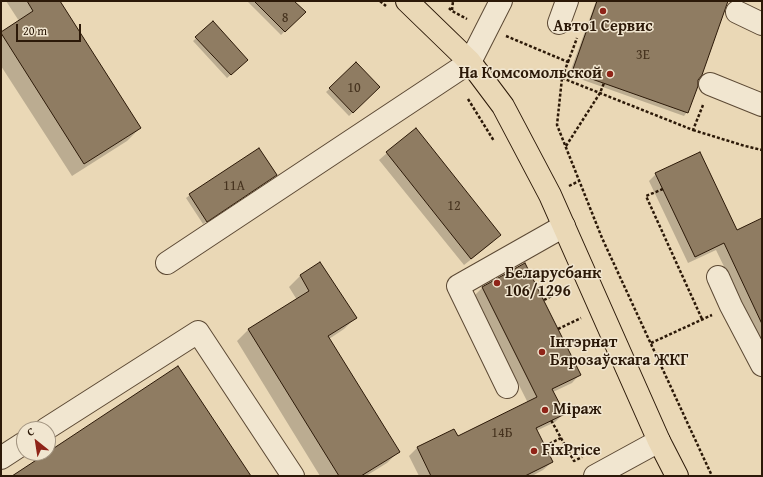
<!DOCTYPE html>
<meta charset="utf-8">
<style>
body{margin:0}
#map{position:relative;width:763px;height:477px;overflow:hidden;background:#ead8b6;font-family:"Gentium Book Plus",serif}
canvas{display:block}
.frame{position:absolute;inset:0;border:2px solid #2c1908;pointer-events:none}
.north{position:absolute;left:16px;top:421px;width:40px;height:40px;box-sizing:border-box;background:#f1e6d0;border:1px solid #a29480;border-radius:50%;rotate:330deg;font-size:11px;font-weight:700;line-height:16px;text-align:center;color:#2c1908}
.north::after{content:'';display:block;margin:auto;width:14px;height:18px;background:#8f2418;clip-path:polygon(50% 0,100% 100%,50% 72%,0 100%)}
.scale{position:absolute;left:16px;top:24px;width:65px;height:18px;box-sizing:border-box;border:2px solid #2c1908;border-top:0;padding-left:5px;font-size:12px;line-height:14px;white-space:nowrap;color:#2c1908;-webkit-text-stroke:3px #f1e6d0;paint-order:stroke}
</style>
<div id="map">
<canvas width="763" height="477"></canvas>
<div class="frame"></div>
<div class="north">С</div>
<div class="scale">20 m</div>
</div>
<script>
const ctx = document.querySelector('canvas').getContext('2d');
ctx.lineJoin = 'round';
function fillPath(path, color) { ctx.fillStyle = color; ctx.fill(path, 'evenodd'); }
const shape = rows => new Path2D(rows.map(r => 'M' + r).join(''));
function stroke(path, color, width, dash) { ctx.strokeStyle = color; ctx.lineWidth = width; ctx.lineCap = dash ? 'butt' : 'round'; ctx.setLineDash(dash || []); ctx.stroke(path); }
function label(font, color, halo, rows, align = 'center') {
  ctx.font = font + ' "Gentium Book Plus",serif'; ctx.lineWidth = 3; ctx.setLineDash([]); ctx.textBaseline = 'middle'; ctx.strokeStyle = halo; ctx.fillStyle = color; for (const [text, x, y, turn = 0] of rows) {
    ctx.save(); ctx.translate(x, y); ctx.rotate((+turn || 0) * Math.PI / 180); ctx.textAlign = isNaN(turn) ? turn : align; if (halo) ctx.strokeText(text, 0, 0); ctx.fillText(text, 0, 0); ctx.restore();
  }
}
const shadow = shape([
 [6,1,59,1,140,128,127,141,72,176,1,66,1,33,19,21],
 [247,1,293,1,304,12,281,35],
 [596,1,727,1,697,79,687,112,684,116,569,75],
 [213,23,247,60,227,78,193,41],
 [356,64,379,87,349,116,326,92],
 [258,149,275,175,272,178,203,224,186,198,190,195],
 [387,153,493,242,464,265,379,160],
 [656,174,737,231,762,219,762,343,761,343,716,250,688,263,649,181],
 [320,263,355,318,344,329,329,339,398,452,387,463,366,476,320,476,237,341,248,330,297,300,289,287,300,276],
 [525,264,580,374,572,383,553,392,563,414,555,422,536,431,552,462,543,470,532,476,419,476,409,456,417,448,454,430,458,438,528,403,474,296,482,288]
]);
const building = shape([
 [27,1,60,1,141,128,84,164,1,33,1,32,33,11,27,1],
 [254,1,294,1,306,12,285,32,254,1],
 [597,1,728,1,702,75,698,80,698,86,688,113,572,72,597,1],
 [213,21,248,60,231,75,195,37,213,21],
 [356,62,380,87,353,113,329,88,356,62],
 [416,128,501,235,471,259,386,152,416,128],
 [259,148,277,175,207,222,189,194,259,148],
 [700,152,737,230,762,218,762,324,724,243,695,257,655,173,700,152],
 [320,262,357,318,328,336,400,452,361,476,339,476,248,329,309,291,300,275,320,262],
 [525,263,581,375,552,389,565,414,536,428,553,462,525,476,431,476,417,447,454,429,458,436,537,397,482,287,525,263],
 [178,366,251,476,12,476,47,453,48,453,48,452,178,366]
]);
const path = shape([
 [380,1,386,6],
 [449,8,452,11,467,19],
 [452,10,453,1],
 [506,36,568,62,562,78,557,125,602,238,712,476],
 [568,62,577,38],
 [562,78,693,130,703,105],
 [468,99,494,141],
 [693,130,745,146,762,150],
 [566,146,600,93,604,83],
 [569,186,579,181],
 [663,189,646,196,702,319],
 [544,300,568,287],
 [558,329,581,318],
 [651,343,712,315],
 [561,438,574,461,582,457],
 [545,446,561,438,551,420]
]);
const minor = shape([
 [737,12,762,24],
 [559,23,567,1],
 [710,84,762,105],
 [167,263,470,62,501,1],
 [718,277,731,306,762,365],
 [507,387,458,286,564,226],
 [46,429,198,332,293,476],
 [1,458,24,443],
 [595,476,659,441]
]);
const major = shape([
 [407,1,470,62,503,106,550,195,659,441,677,476]
]);
const markers = [
 [603,11,4,"#8f2418"],
 [610,74,4,"#8f2418"],
 [497,283,4,"#8f2418"],
 [542,352,4,"#8f2418"],
 [545,410,4,"#8f2418"],
 [534,451,4,"#8f2418"]
];
const numberNames = [
 ["8",285,18],
 ["3Е",643,55],
 ["10",354,88],
 ["11А",234,186],
 ["12",454,206],
 ["14Б",502,433]
];
const poiNames = [
 ["Авто1 Сервис",603,27,"center"],
 ["На Комсомольской",602,74,"right"],
 ["Беларусбанк",505,274],
 ["106/1296",505,292],
 ["Інтэрнат",550,343],
 ["Бярозаўскага ЖКГ",550,361],
 ["Міраж",553,410],
 ["FixPrice",542,451]
];
fillPath(shadow, '#0003');
fillPath(building, '#8f7c62');
stroke(building, '#2c1908', 1);
stroke(minor, '#5c4934', 24);
stroke(major, '#2c1908', 24);
stroke(path, '#2c1908', 2.5, [3, 2]);
stroke(minor, '#f1e6d0', 22);
stroke(major, '#ead8b6', 22);
for (const [x, y, r, color] of markers) { const dot = new Path2D(); dot.arc(x, y, r, 0, 2 * Math.PI); ctx.fillStyle = color; ctx.fill(dot); stroke(dot, '#f1e6d0', 1.5); }
label('14px', '#45321e', null, numberNames);
label('bold 16px', '#2c1908', '#f1e6d0', poiNames, 'left');
</script>
